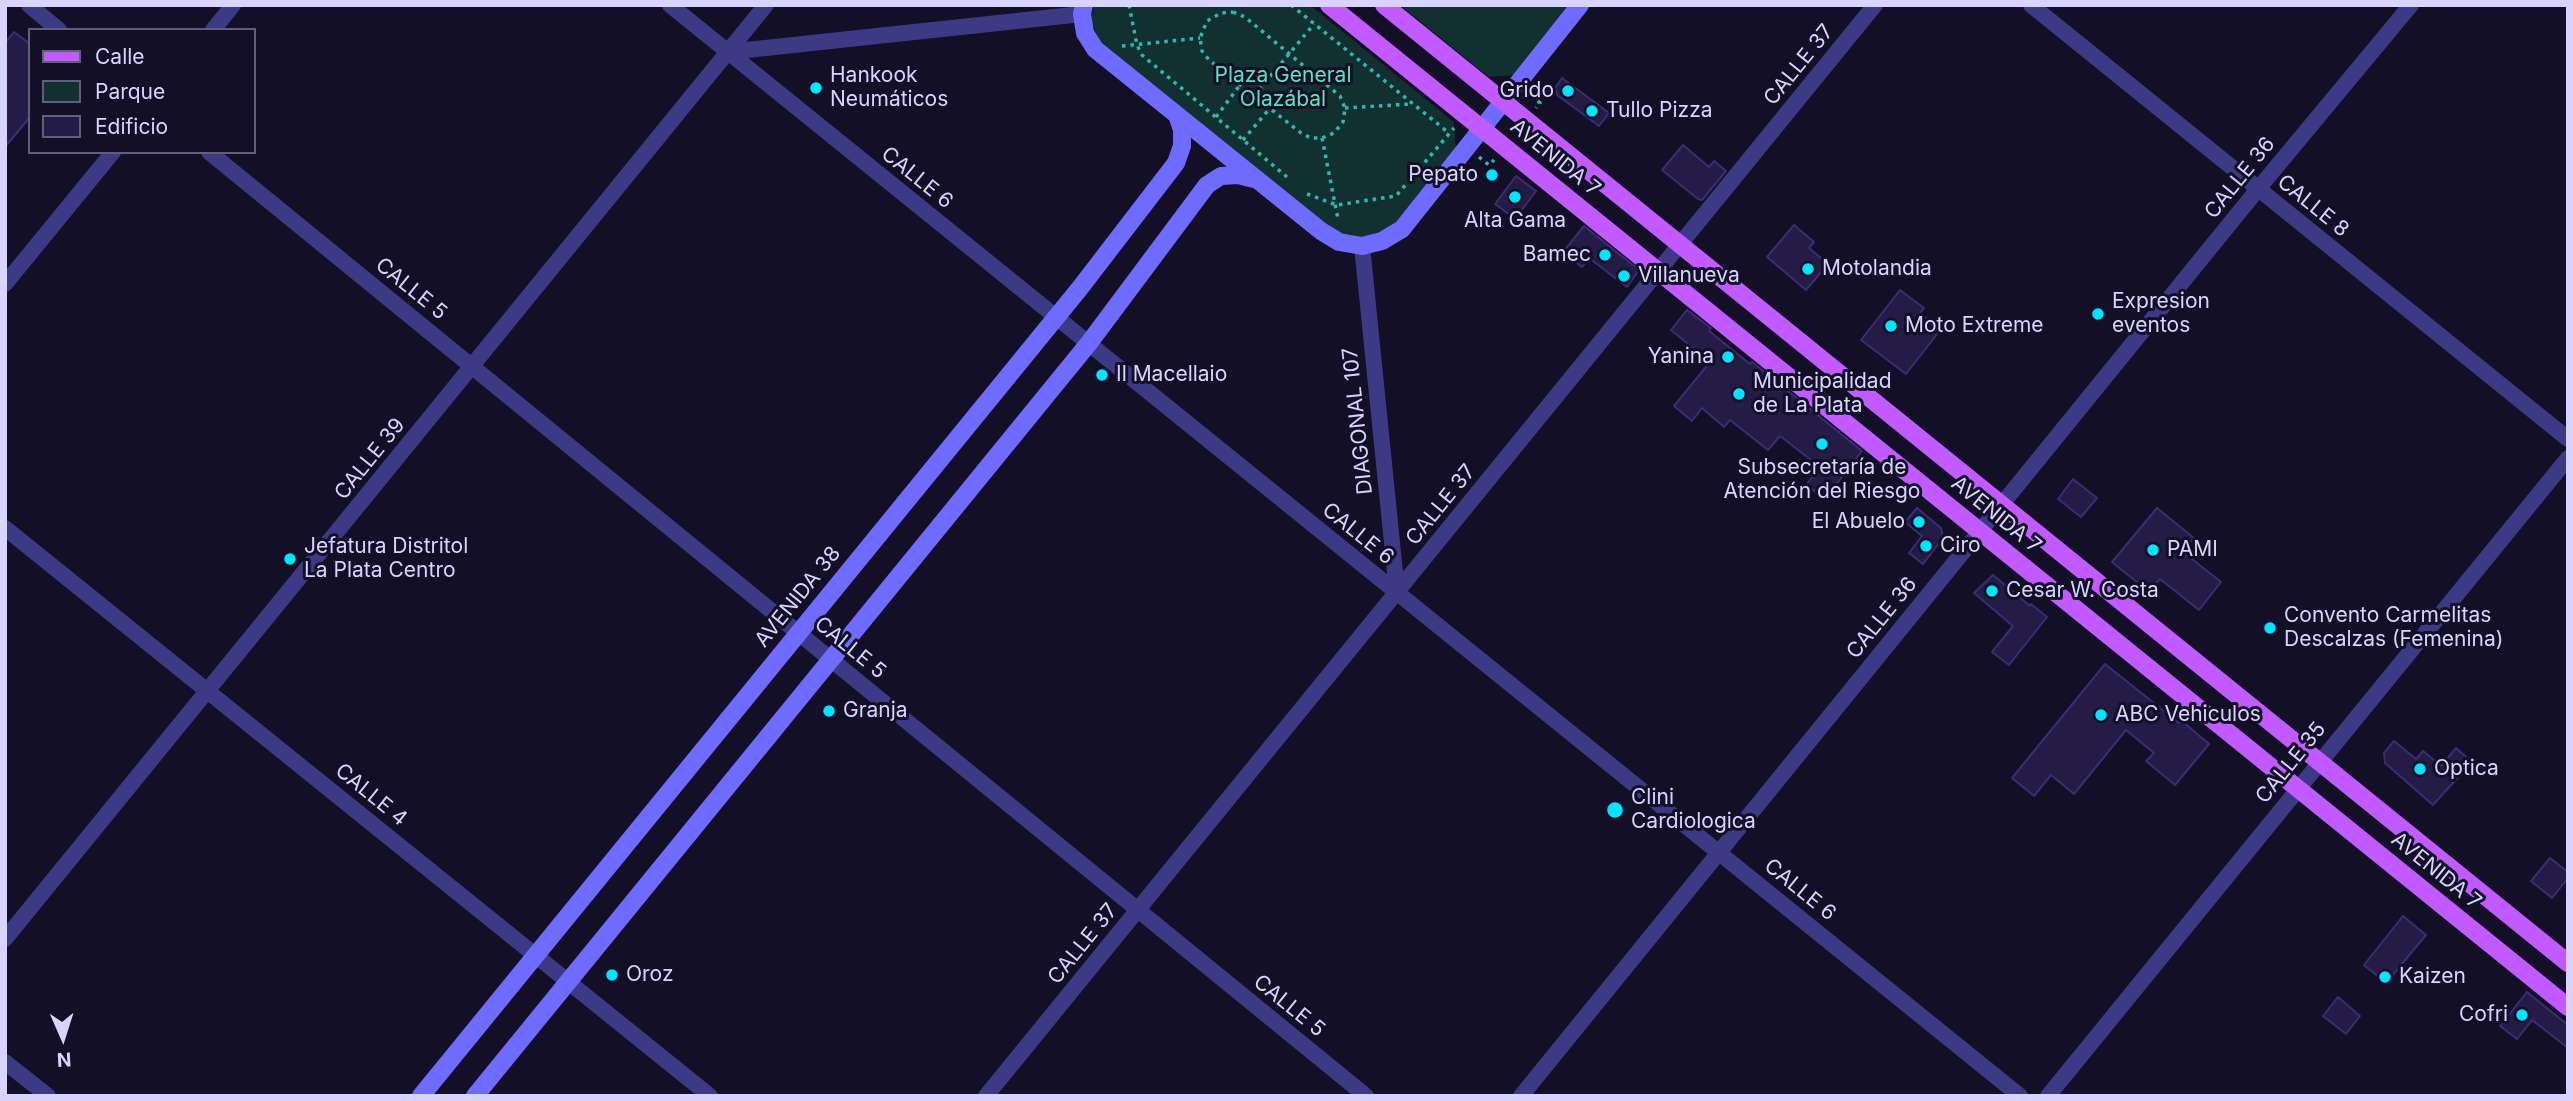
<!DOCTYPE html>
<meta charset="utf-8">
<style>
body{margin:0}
#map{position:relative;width:2573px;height:1101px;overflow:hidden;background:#130f26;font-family:Inter,sans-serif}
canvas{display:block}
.frame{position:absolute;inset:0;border:7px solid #d9d4ff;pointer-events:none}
.legend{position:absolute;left:28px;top:28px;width:228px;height:126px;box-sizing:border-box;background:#130f26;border:2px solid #625e7d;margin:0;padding:9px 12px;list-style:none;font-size:21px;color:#d9d4ff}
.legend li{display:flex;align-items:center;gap:14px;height:35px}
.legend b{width:35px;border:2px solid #625e7d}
.north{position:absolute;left:28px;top:1003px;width:70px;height:70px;-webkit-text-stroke:5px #130f26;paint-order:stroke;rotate:177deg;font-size:19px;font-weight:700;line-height:28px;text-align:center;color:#d9d4ff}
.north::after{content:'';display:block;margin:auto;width:24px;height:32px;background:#d9d4ff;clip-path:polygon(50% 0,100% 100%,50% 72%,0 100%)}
</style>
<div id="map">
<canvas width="2573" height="1101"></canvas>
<div class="frame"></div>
<ul class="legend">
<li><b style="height:9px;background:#c25bff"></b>Calle</li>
<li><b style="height:19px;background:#12302f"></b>Parque</li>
<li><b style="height:19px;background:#241b47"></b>Edificio</li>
</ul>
<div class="north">N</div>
</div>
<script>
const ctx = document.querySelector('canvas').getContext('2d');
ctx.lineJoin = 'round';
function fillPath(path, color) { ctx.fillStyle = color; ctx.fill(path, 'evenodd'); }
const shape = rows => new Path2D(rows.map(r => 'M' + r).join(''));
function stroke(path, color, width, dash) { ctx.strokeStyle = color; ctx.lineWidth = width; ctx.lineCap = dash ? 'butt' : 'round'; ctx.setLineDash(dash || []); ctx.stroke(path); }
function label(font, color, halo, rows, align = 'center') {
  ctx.font = font + ' Inter,sans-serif'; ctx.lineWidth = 6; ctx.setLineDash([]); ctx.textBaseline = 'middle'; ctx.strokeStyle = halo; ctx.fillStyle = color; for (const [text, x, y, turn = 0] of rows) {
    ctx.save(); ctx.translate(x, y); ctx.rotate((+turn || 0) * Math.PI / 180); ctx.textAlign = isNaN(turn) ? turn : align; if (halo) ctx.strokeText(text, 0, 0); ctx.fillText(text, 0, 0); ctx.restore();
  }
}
const green = shape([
 [1094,5,1310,5,1454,122,1456,149,1393,230,1365,237,1339,236,1102,46,1091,22],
 [1400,5,1575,5,1518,75,1489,77]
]);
const building = shape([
 [14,32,30,44,30,117,5,147,5,43,14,32],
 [1562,78,1609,113,1599,126,1557,95,1555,88,1562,78],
 [1683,145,1709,167,1714,161,1726,171,1702,200,1698,199,1662,170,1683,145],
 [1516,176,1536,191,1515,219,1495,204,1516,176],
 [1794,225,1814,242,1809,248,1828,264,1806,290,1767,257,1794,225],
 [1584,226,1639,270,1627,287,1589,258,1582,267,1563,252,1584,226],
 [1900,290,1924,308,1920,313,1941,329,1906,374,1861,340,1900,290],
 [1687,310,1711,328,1709,331,1750,364,1752,362,1862,451,1825,499,1806,485,1820,467,1780,436,1768,450,1730,420,1724,427,1702,408,1692,421,1674,406,1710,362,1671,330,1687,310],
 [2073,479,2097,498,2081,517,2058,499,2073,479],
 [1917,508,1941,528,1943,538,1923,564,1909,553,1922,536,1905,522,1917,508],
 [2157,508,2194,538,2183,552,2221,582,2199,610,2160,579,2149,592,2112,562,2157,508],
 [1993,575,2030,606,2031,604,2047,617,2009,665,1992,652,2013,626,1974,593,1993,575],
 [2105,664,2179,723,2181,720,2209,744,2175,785,2146,761,2154,753,2126,730,2074,794,2051,775,2034,796,2012,778,2105,664],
 [2394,741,2416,759,2423,751,2441,766,2456,748,2472,762,2433,805,2385,763,2384,753,2394,741],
 [2550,858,2568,872,2568,878,2552,898,2531,881,2550,858],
 [2403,916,2426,935,2386,983,2364,965,2403,916],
 [2527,992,2568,1025,2568,1048,2532,1020,2517,1039,2500,1026,2527,992],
 [2338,997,2360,1016,2346,1034,2323,1016,2338,997]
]);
const path = shape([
 [1129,5,1137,45,1142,55,1287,177],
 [1291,5,1449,133],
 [1233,12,1245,17,1340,96,1345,108,1343,122,1334,133,1322,138,1311,138,1301,133,1209,60,1202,51,1200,38,1207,21,1221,13,1233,12],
 [1122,46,1200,38],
 [1254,96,1314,24],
 [1531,96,1540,103,1536,108],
 [1345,108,1410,104],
 [1216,117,1240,85],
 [1322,138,1338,219],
 [1243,140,1270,108],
 [1479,157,1489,165,1494,160],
 [1307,194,1337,205,1396,196,1454,128]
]);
const street = shape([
 [29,5,59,30],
 [670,5,2020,1096],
 [2031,5,2568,439],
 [213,30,233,5],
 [728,52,1082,14],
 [209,152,1366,1096],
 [1362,246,1397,592],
 [5,284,113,152],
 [5,528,710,1096],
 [5,939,766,5],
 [5,1062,48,1096],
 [986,1096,1875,5],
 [1521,1096,2258,189,2411,5],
 [2048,1096,2568,458]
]);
const secondary = shape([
 [1084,5,1082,14,1085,33,1095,49,1321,231,1339,242,1362,246,1382,241,1402,229,1580,5],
 [421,1096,1080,288,1176,163,1182,146,1182,130,1177,115],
 [475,1096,1089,343,1207,185,1221,176,1238,175,1258,180]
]);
const primary = shape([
 [1329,5,2568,1007],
 [1384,5,2568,963]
]);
const markers = [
 [816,88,7,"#00e5ff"],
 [1568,91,7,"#00e5ff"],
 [1592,111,7,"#00e5ff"],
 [1492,175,7,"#00e5ff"],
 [1515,197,7,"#00e5ff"],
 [1605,255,7,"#00e5ff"],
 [1808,269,7,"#00e5ff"],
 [1624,276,7,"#00e5ff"],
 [2098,314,7,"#00e5ff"],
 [1891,326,7,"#00e5ff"],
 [1728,357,7,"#00e5ff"],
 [1102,375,7,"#00e5ff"],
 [1739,394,7,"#00e5ff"],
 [1822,444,7,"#00e5ff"],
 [1919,522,7,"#00e5ff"],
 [1926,546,7,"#00e5ff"],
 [2153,550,7,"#00e5ff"],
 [290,559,7,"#00e5ff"],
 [1992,591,7,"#00e5ff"],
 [2270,628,7,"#00e5ff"],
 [829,711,7,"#00e5ff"],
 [2101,715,7,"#00e5ff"],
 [2420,769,7,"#00e5ff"],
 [1615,810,9,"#00e5ff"],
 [612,975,7,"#00e5ff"],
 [2385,977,7,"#00e5ff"],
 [2522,1015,7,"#00e5ff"]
];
const streetNames = [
 ["CALLE 37",1799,65,-51],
 ["AVENIDA 7",1555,158,39],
 ["CALLE 6",917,178,39],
 ["CALLE 36",2240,178,-51],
 ["CALLE 8",2313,206,39],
 ["CALLE 5",411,289,39],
 ["DIAGONAL 107",1358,421,-96],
 ["CALLE 39",370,459,-51],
 ["CALLE 37",1441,505,-51],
 ["AVENIDA 7",1996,515,39],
 ["CALLE 6",1358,534,39],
 ["AVENIDA 38",798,597,-51],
 ["CALLE 36",1882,618,-51],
 ["CALLE 5",850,648,39],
 ["CALLE 35",2291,763,-51],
 ["CALLE 4",371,795,39],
 ["AVENIDA 7",2436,871,39],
 ["CALLE 6",1800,890,39],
 ["CALLE 37",1083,944,-51],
 ["CALLE 5",1289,1006,39]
];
const poiNames = [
 ["Hankook",830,76],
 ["Neumáticos",830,100],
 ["Grido",1554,91,"right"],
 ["Tullo Pizza",1606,111],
 ["Pepato",1478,175,"right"],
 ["Alta Gama",1515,221,"center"],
 ["Bamec",1591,255,"right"],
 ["Motolandia",1822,269],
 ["Villanueva",1638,276],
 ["Expresion",2112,302],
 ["eventos",2112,326],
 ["Moto Extreme",1905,326],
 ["Yanina",1714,357,"right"],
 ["Il Macellaio",1116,375],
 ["Municipalidad",1753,382],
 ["de La Plata",1753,406],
 ["Subsecretaría de",1822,468,"center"],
 ["Atención del Riesgo",1822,492,"center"],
 ["El Abuelo",1905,522,"right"],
 ["Ciro",1940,546],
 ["Jefatura Distritol",304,547],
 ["La Plata Centro",304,571],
 ["PAMI",2167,550],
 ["Cesar W. Costa",2006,591],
 ["Convento Carmelitas",2284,616],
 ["Descalzas (Femenina)",2284,640],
 ["Granja",843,711],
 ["ABC Vehiculos",2115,715],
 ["Optica",2434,769],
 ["Clini",1631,798],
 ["Cardiologica",1631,822],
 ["Oroz",626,975],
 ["Kaizen",2399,977],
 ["Cofri",2508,1015,"right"]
];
const parkNames = [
 ["Plaza General",1283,76],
 ["Olazábal",1283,100]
];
fillPath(green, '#12302f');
fillPath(building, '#241b47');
stroke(building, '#3b2d73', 2);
stroke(path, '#2fb8b0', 3.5, [3.5, 5]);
stroke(street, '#3d3a85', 16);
stroke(secondary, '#6f6bff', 18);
stroke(primary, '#c25bff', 18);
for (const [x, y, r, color] of markers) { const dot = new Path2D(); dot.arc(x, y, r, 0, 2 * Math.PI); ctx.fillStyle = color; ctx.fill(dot); stroke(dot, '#130f26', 2.5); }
label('21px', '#d9d4ff', '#130f26', streetNames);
label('21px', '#d9d4ff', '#130f26', poiNames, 'left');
label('21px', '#5fe0c0', '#130f26', parkNames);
</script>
